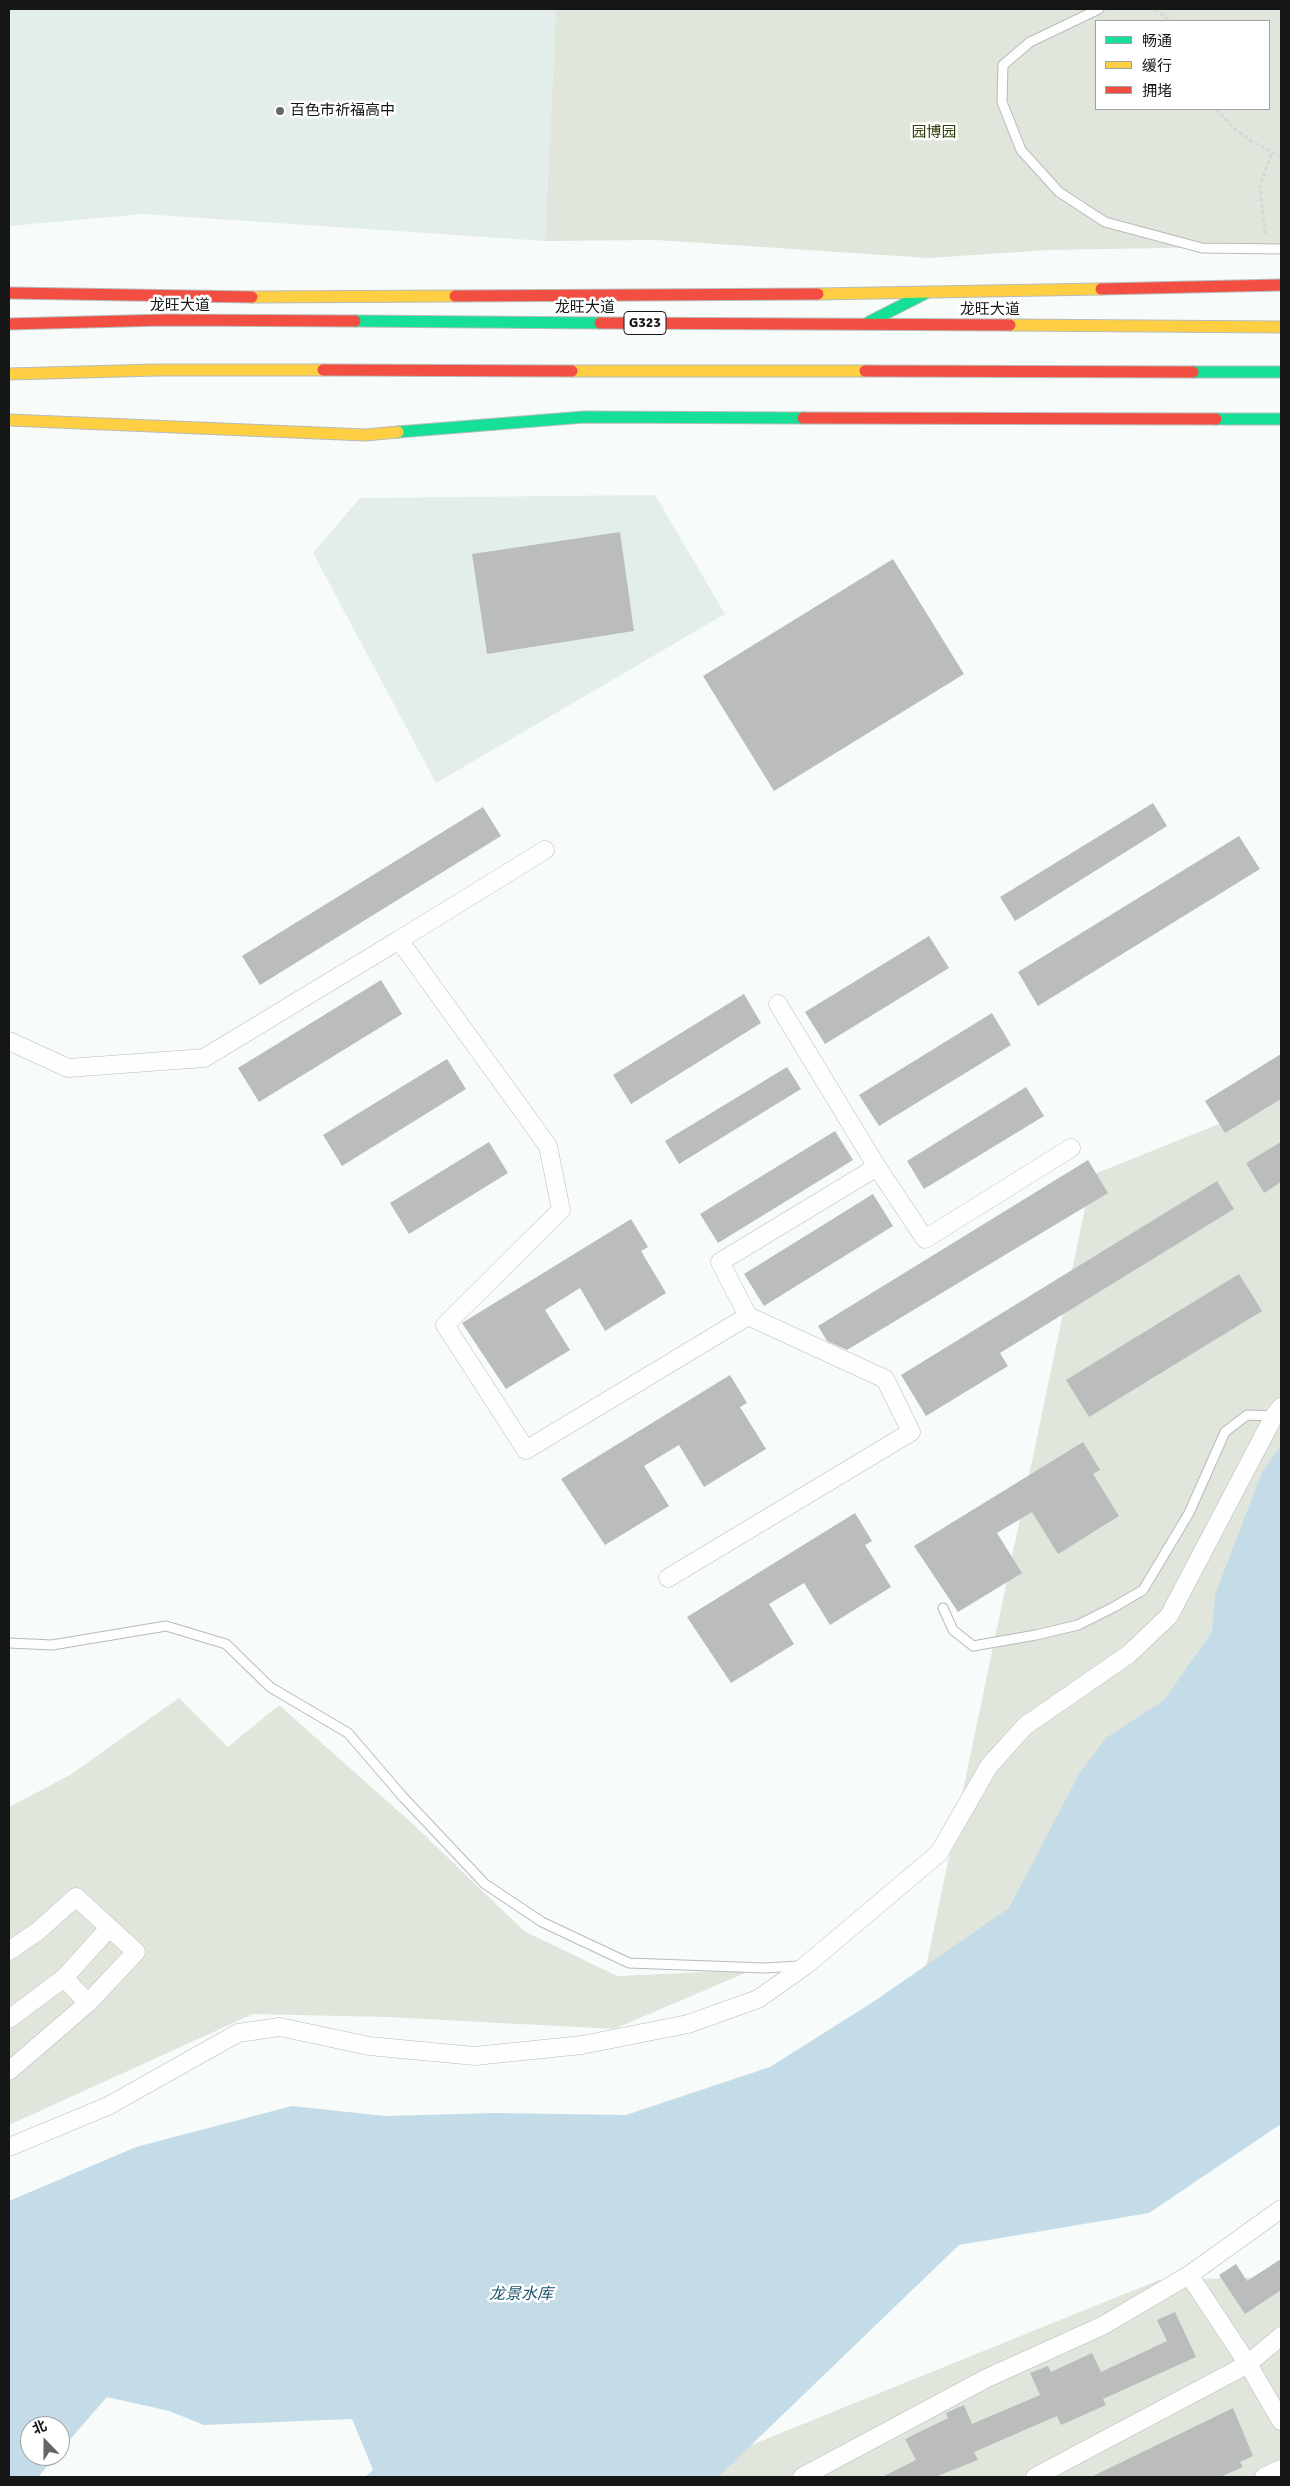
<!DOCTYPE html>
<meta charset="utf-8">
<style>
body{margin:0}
#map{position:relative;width:1290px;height:2486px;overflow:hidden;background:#f7fbfa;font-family:Signika,"Noto Sans SC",sans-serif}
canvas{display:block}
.frame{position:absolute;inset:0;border:10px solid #151716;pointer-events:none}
.legend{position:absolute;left:1095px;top:20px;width:175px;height:90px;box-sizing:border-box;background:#fff;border:1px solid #a1a2a2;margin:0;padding:6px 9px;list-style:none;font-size:15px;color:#151716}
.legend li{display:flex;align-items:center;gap:10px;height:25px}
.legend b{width:25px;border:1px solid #a1a2a2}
.north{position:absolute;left:20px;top:2416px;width:50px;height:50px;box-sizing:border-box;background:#fff;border:1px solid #a1a2a2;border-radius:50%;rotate:338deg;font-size:14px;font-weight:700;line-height:20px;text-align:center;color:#151716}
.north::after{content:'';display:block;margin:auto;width:18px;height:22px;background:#646766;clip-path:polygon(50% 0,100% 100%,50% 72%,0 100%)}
</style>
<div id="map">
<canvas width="1290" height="2486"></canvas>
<div class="frame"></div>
<ul class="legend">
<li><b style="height:6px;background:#16e098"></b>畅通</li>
<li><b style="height:6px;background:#ffcf43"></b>缓行</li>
<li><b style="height:6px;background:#f24e42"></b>拥堵</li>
</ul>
<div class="north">北</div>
</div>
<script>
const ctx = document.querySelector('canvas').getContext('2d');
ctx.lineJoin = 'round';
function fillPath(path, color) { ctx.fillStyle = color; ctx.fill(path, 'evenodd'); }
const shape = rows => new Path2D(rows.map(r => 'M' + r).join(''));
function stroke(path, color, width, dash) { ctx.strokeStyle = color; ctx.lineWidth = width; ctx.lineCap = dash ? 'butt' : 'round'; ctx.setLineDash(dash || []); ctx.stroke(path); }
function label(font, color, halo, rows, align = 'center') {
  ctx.font = font + ' Signika,"Noto Sans SC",sans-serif'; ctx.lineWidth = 5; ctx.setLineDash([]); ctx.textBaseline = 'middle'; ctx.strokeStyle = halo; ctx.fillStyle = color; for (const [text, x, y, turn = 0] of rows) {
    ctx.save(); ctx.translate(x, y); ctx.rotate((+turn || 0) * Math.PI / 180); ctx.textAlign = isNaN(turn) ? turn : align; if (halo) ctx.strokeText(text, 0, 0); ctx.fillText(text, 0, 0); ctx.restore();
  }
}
const built = shape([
 [9,9,556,9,545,241,143,214,9,226],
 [655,495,725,614,436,783,313,553,360,498]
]);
const green = shape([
 [556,9,1281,9,1281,246,1049,250,929,258,656,240,545,241],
 [1096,21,1269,21,1269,109,1096,109],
 [1281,1099,1281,1949,919,2000,1092,1175],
 [179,1698,228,1747,279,1705,415,1826,524,1931,617,1976,752,1970,614,2029,388,2017,253,2014,9,2125,9,1807,70,1775],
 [1281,2277,1281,2477,672,2477,1159,2280]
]);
const water = shape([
 [1281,1446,1281,2124,1149,2213,959,2245,718,2477,365,2477,373,2470,352,2419,204,2425,169,2411,107,2397,60,2451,60,2426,30,2426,30,2456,56,2456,38,2477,9,2477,9,2201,136,2147,292,2106,385,2116,495,2113,626,2115,770,2067,873,2002,1009,1908,1079,1774,1106,1738,1164,1700,1212,1632,1215,1595,1262,1472]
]);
const building = shape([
 [620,532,634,631,487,654,472,554],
 [893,559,964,674,774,791,703,676],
 [1153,803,1167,826,1015,921,1000,897],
 [483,807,501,836,260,985,242,956],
 [1239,836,1260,869,1038,1006,1018,972],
 [929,936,949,968,825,1044,805,1012],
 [381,980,402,1014,259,1102,238,1068],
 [744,994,761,1023,631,1104,613,1075],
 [992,1013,1011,1045,879,1126,859,1095],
 [1281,1054,1281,1099,1225,1133,1205,1101],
 [447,1059,466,1089,342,1166,323,1135],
 [787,1067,801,1089,679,1164,665,1141],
 [1026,1087,1044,1116,924,1189,907,1161],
 [835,1131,853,1160,718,1243,700,1214],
 [489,1142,508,1173,409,1234,390,1203],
 [1281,1142,1281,1182,1264,1193,1246,1163],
 [1088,1160,1108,1193,847,1350,827,1341,818,1326],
 [1217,1181,1234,1209,1000,1353,1008,1366,926,1416,901,1375],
 [873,1194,893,1226,764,1306,744,1274],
 [631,1219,648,1247,641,1251,666,1293,605,1331,580,1288,545,1310,570,1350,506,1389,462,1323],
 [1239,1274,1262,1311,1089,1417,1066,1380],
 [730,1375,747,1403,740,1407,766,1449,704,1487,679,1445,644,1466,669,1506,605,1545,561,1479],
 [1083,1442,1100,1470,1093,1474,1119,1516,1058,1554,1032,1512,997,1533,1022,1573,958,1612,914,1546],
 [855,1513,872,1541,865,1545,891,1587,830,1625,804,1583,769,1604,794,1644,731,1683,687,1617],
 [1281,2259,1281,2290,1245,2314,1219,2275,1236,2264,1247,2281],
 [1175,2312,1196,2357,1103,2399,1106,2405,1061,2425,1057,2416,974,2452,978,2460,935,2477,882,2477,916,2460,905,2439,948,2418,946,2413,964,2405,972,2424,1040,2395,1030,2373,1048,2366,1051,2372,1092,2353,1101,2372,1167,2341,1157,2320],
 [1233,2408,1253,2456,1240,2462,1243,2467,1220,2477,1091,2477]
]);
const path = shape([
 [1155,9,1170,21],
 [1216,109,1235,129,1252,142,1281,156],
 [1265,234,1260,185,1272,152]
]);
const lane = shape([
 [1099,9,1030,42,1003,65,1002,102,1021,150,1059,192,1105,222,1202,248,1281,249],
 [943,1608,953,1630,973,1646,1036,1635,1078,1625,1114,1607,1143,1590,1189,1513,1225,1432,1247,1415,1274,1416],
 [9,1643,52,1645,166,1626,226,1644,270,1687,348,1733,403,1797,485,1884,542,1922,629,1963,764,1968,799,1966]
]);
const street = shape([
 [545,850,399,940,548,1146,561,1210,445,1325,526,1450,748,1316,885,1379,911,1432,668,1578],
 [9,1041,68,1068,204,1058,399,940],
 [877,1167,925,1239,1071,1148],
 [748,1316,720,1262,877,1167,778,1004],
 [9,1951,38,1931,76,1897,136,1952,88,2003,9,2071],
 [64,1978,88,2003],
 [9,2019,64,1978,109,1928],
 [9,2147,108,2106,238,2033,280,2027,369,2046,475,2056,582,2045,688,2024,758,1999,805,1966,939,1853,989,1766,1025,1726,1129,1654,1169,1616,1274,1416,1281,1407],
 [1189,2275,1248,2364,1281,2421],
 [802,2477,987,2378,1102,2326,1189,2275,1281,2209],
 [1035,2477,1248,2364,1281,2336],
 [1264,2477,1281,2469]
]);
const fast = shape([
 [355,321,600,323],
 [869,322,926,293],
 [1193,372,1281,372],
 [1216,419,1281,419],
 [398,432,584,417,803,418]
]);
const slow = shape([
 [818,294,1101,289],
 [252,297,455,296],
 [1010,325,1281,327],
 [572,371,865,371],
 [9,374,157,370,323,370],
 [9,420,365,435,398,432]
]);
const jam = shape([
 [1101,289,1281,285],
 [9,293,252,297],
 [455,296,818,294],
 [600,323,1010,325],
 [9,324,165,320,355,321],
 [323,370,572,371],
 [865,371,1193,372],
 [803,418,1216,419]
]);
const markers = [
 [280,111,5,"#646766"]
];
const shields = [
 [645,323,42]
];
const shieldNames = [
 ["G323",645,323]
];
const poiNames = [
 ["百色市祈福高中",290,111]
];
const parkNames = [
 ["园博园",934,133]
];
const streetNames = [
 ["龙旺大道",180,306],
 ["龙旺大道",585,308],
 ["龙旺大道",990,310]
];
const waterNames = [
 ["龙景水库",521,2295]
];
fillPath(built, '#e3eeea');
fillPath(green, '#e0e6db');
fillPath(water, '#c4dce8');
fillPath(building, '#babdbc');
stroke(lane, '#b7bbba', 11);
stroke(street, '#b7bbba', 19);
stroke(fast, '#b7bbba', 13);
stroke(slow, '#b7bbba', 13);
stroke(jam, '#b7bbba', 13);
stroke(path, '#d7d7d7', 3, [4, 2.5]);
stroke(lane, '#fefefe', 9);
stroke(street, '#fefefe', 18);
stroke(fast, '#16e098', 11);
stroke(slow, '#ffcf43', 11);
stroke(jam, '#f24e42', 11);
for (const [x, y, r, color] of markers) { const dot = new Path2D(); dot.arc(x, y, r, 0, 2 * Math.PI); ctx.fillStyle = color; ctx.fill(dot); stroke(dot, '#fff', 2); }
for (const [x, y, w] of shields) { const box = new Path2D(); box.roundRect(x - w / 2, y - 11.5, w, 23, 4); ctx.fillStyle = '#fff'; ctx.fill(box); stroke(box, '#151716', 1); }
label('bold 14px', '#151716', null, shieldNames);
label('15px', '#151716', '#fff', poiNames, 'left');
label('15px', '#2f3c0b', '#fff', parkNames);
label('15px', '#151716', '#fff', streetNames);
label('italic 16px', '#18536c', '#fff', waterNames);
</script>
